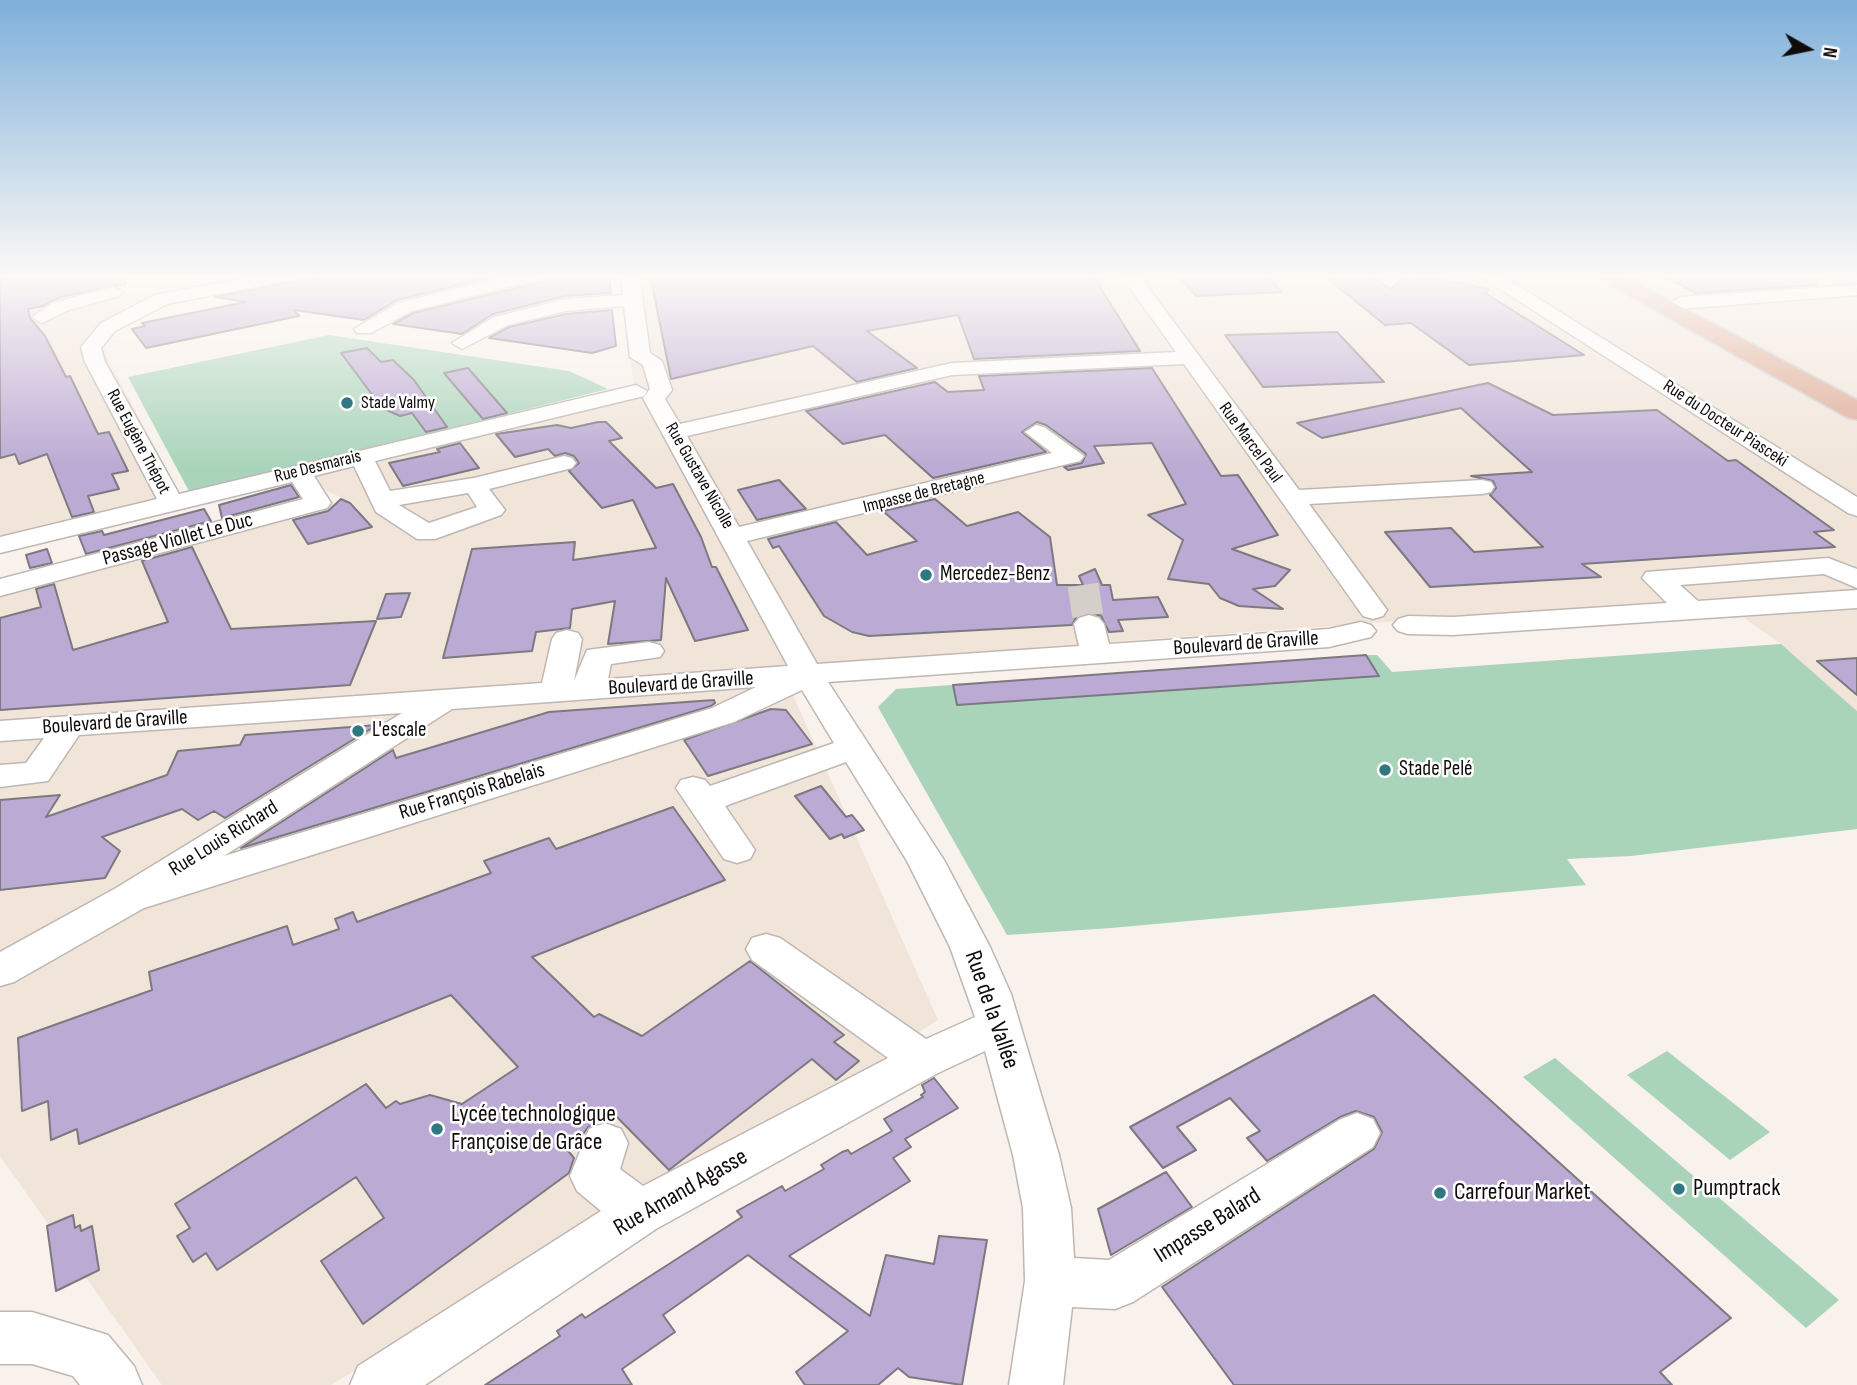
<!DOCTYPE html>
<meta charset="utf-8">
<style>
body{margin:0}
#map{position:relative;width:1857px;height:1385px;overflow:hidden;background:#f8f1ec;font-family:"Sofia Sans Condensed",sans-serif}
canvas{display:block}
.north{position:absolute;left:1773px;top:14px;width:70px;height:70px;-webkit-text-stroke:5px #fff;paint-order:stroke;rotate:99deg;font-size:19px;font-weight:700;line-height:28px;text-align:center;color:#0f0c0b}
.north::after{content:'';display:block;margin:auto;width:24px;height:32px;background:#0f0c0b;clip-path:polygon(50% 0,100% 100%,50% 72%,0 100%)}
</style>
<div id="map">
<canvas width="1857" height="1385"></canvas>
<div class="north">N</div>
</div>
<script>
const ctx = document.querySelector('canvas').getContext('2d');
ctx.lineJoin = 'round';
function fillPath(path, color) { ctx.fillStyle = color; ctx.fill(path, 'evenodd'); }
const shape = rows => new Path2D(rows.map(r => 'M' + r).join(''));
function stroke(path, color, width, dash) { ctx.strokeStyle = color; ctx.lineWidth = width; ctx.lineCap = dash ? 'butt' : 'round'; ctx.setLineDash(dash || []); ctx.stroke(path); }
function label(font, color, halo, rows, align = 'center') {
  ctx.font = font + ' "Sofia Sans Condensed",sans-serif'; ctx.lineWidth = 5; ctx.setLineDash([]); ctx.textBaseline = 'middle'; ctx.strokeStyle = halo; ctx.fillStyle = color; for (const [text, x, y, turn = 0] of rows) {
    ctx.save(); ctx.translate(x, y); ctx.rotate((+turn || 0) * Math.PI / 180); ctx.textAlign = isNaN(turn) ? turn : align; if (halo) ctx.strokeText(text, 0, 0); ctx.fillText(text, 0, 0); ctx.restore();
  }
}
const built = shape([
 [0,274,39,274,181,298,121,325,105,342,107,357,180,495,0,540],
 [620,274,1857,274,1857,711,1781,644,1716,598,780,666,938,1020,884,1053,881,1063,742,1138,331,1385,162,1385,0,1156,0,593,294,513,308,545,372,527,353,503,325,490,313,477,321,473,635,397]
]);
const green = shape([
 [329,335,569,371,608,389,190,493,128,377],
 [1781,644,1857,711,1857,829,1631,856,1567,859,1586,885,1111,928,1007,935,878,707,896,689,1366,655,1377,655,1392,672],
 [1667,1051,1770,1132,1730,1160,1627,1075],
 [1555,1058,1839,1300,1806,1328,1523,1077]
]);
const building = shape([
 [0,274,125,274,126,284,60,297,43,306,28,309,30,318,45,336,66,377,70,376,98,434,109,432,128,471,112,474,119,489,88,496,94,512,72,517,47,454,19,464,15,454,0,458,0,274],
 [331,274,504,274,397,300,364,320,294,310,299,316,146,348,132,329,145,326,142,323,246,302,215,297,331,274],
 [550,274,609,274,611,293,565,296,493,314,462,334,393,324,413,313,546,281,550,274],
 [650,274,1092,274,1140,351,974,359,958,315,867,331,917,368,857,382,813,346,671,379,650,274],
 [1177,274,1264,274,1282,292,1196,296,1177,274],
 [1322,274,1370,274,1390,289,1410,274,1489,289,1485,293,1584,355,1469,365,1411,323,1385,325,1322,274],
 [1659,274,1817,274,1817,285,1696,293,1659,274],
 [612,310,616,346,592,353,489,338,509,327,566,314,612,310],
 [1337,332,1384,382,1263,387,1225,335,1337,332],
 [367,348,381,362,393,360,414,380,447,427,426,432,412,413,400,416,382,408,341,353,367,348],
 [468,368,507,413,483,419,444,373,468,368],
 [1152,368,1221,476,1238,475,1278,535,1232,549,1290,570,1275,586,1253,589,1283,609,1239,606,1220,598,1209,584,1168,579,1183,540,1148,515,1186,504,1152,443,1094,446,1104,463,1068,470,1064,467,1082,463,1086,454,1046,425,1037,422,1022,432,1046,452,933,478,885,435,843,444,806,411,935,382,948,392,984,390,979,376,1152,368],
 [1488,383,1553,415,1657,410,1728,461,1736,460,1834,530,1814,532,1835,547,1582,564,1601,577,1430,587,1385,532,1451,528,1474,552,1543,547,1490,495,1496,488,1493,481,1471,476,1532,472,1461,408,1322,438,1297,423,1488,383],
 [598,422,606,422,622,438,609,441,656,488,673,484,701,537,712,567,716,567,748,630,695,641,666,578,661,640,608,644,615,601,572,609,570,628,536,632,532,651,443,658,472,549,575,542,573,560,656,548,633,500,602,508,569,471,579,463,574,456,565,453,555,456,548,449,515,457,496,434,557,425,571,428,598,422],
 [460,443,479,468,403,486,389,463,440,452,437,449,460,443],
 [779,480,806,509,757,520,738,490,779,480],
 [291,485,299,497,222,518,219,505,291,485],
 [341,499,350,503,372,527,308,544,293,520,328,511,341,499],
 [935,499,967,526,1018,512,1050,537,1057,585,1083,585,1079,576,1095,569,1102,585,1110,585,1113,600,1158,597,1168,617,1118,620,1123,631,1109,632,1101,616,1088,612,1077,616,1072,625,869,636,852,632,824,616,779,546,773,548,768,539,836,522,867,555,917,541,883,511,935,499],
 [204,509,211,521,86,554,79,536,102,531,104,535,204,509],
 [192,547,231,629,376,621,350,685,0,710,0,618,41,607,36,589,54,584,73,650,168,622,142,561,192,547],
 [47,549,52,563,30,568,26,555,47,549],
 [410,593,401,617,377,619,386,594,410,593],
 [1366,655,1379,676,957,705,953,685,1366,655],
 [1857,658,1857,695,1817,661,1857,658],
 [714,700,715,703,711,706,241,848,393,750,396,758,549,712,714,700],
 [771,709,786,710,812,744,708,776,684,740,771,709],
 [377,725,225,818,214,811,198,820,182,809,102,837,120,851,105,878,0,890,0,800,60,795,46,817,167,775,178,751,240,745,245,735,377,725],
 [821,786,846,817,852,815,864,830,844,838,842,834,830,839,795,796,821,786],
 [673,807,725,880,532,957,594,1017,599,1014,642,1036,750,961,844,1035,834,1042,859,1061,836,1080,812,1059,669,1170,613,1113,588,1127,584,1133,565,1147,574,1158,569,1173,363,1324,321,1261,384,1218,356,1177,217,1270,206,1253,193,1262,177,1236,190,1228,175,1204,366,1084,386,1108,396,1101,400,1104,430,1095,462,1104,518,1067,451,995,79,1144,77,1129,51,1140,48,1101,22,1111,18,1038,152,990,149,972,287,926,293,945,339,929,335,919,353,912,357,922,491,873,484,861,549,838,556,849,673,807],
 [1374,995,1731,1318,1660,1372,1672,1385,1234,1385,1162,1287,1374,1149,1382,1132,1374,1117,1356,1111,1340,1117,1267,1161,1247,1138,1260,1131,1230,1098,1177,1127,1196,1150,1163,1168,1130,1127,1374,995],
 [934,1078,958,1108,905,1139,911,1147,893,1158,910,1181,789,1256,870,1316,886,1255,934,1264,939,1236,987,1240,962,1385,909,1377,898,1368,878,1385,805,1385,796,1372,848,1331,748,1255,663,1315,675,1332,622,1369,632,1385,485,1385,560,1336,557,1331,582,1314,585,1318,742,1217,737,1211,782,1186,785,1191,824,1169,821,1165,842,1152,848,1150,851,1154,892,1131,884,1119,923,1097,921,1095,925,1092,922,1085,934,1078],
 [1166,1172,1192,1207,1111,1255,1098,1209,1166,1172],
 [73,1215,75,1228,80,1225,81,1231,92,1226,99,1270,56,1291,47,1226,73,1215]
]);
const minorTunnel = shape([
 [1083,585,1089,624]
]);
const minor = shape([
 [266,274,305,274,296,279,167,304,115,331,101,348,105,362,179,494,636,385,647,391,644,396,375,461,390,491,474,478,564,456,572,458,576,463,572,468,489,489,505,510,501,515,435,539,417,539,376,512,354,466,314,476,331,503,327,508,0,596,0,579,303,499,292,482,0,553,0,537,157,499,85,362,81,347,101,323,155,295,266,274],
 [468,493,477,507,429,523,399,505,468,493],
 [516,274,548,274,545,278,412,311,371,333,357,333,354,329,398,303,516,274],
 [621,274,639,274,650,353,662,361,672,390,665,399,680,424,952,363,1176,352,1120,274,1138,274,1299,490,1482,480,1491,482,1494,487,1491,492,1482,494,1309,504,1387,610,1383,616,1373,619,1363,616,1184,364,952,375,687,436,739,527,1052,453,1025,432,1036,425,1044,427,1084,456,1080,461,747,541,817,664,1079,646,1074,624,1079,618,1089,615,1099,618,1104,624,1109,644,1329,629,1361,622,1371,625,1376,631,1371,637,1329,647,828,682,944,860,990,947,1011,994,1059,1155,1071,1208,1074,1258,1109,1260,1341,1119,1357,1113,1373,1119,1380,1133,1373,1147,1133,1302,1115,1309,1072,1307,1063,1385,1009,1385,1025,1281,1023,1208,1013,1155,985,1051,938,1073,656,1229,425,1385,350,1385,358,1366,601,1211,577,1191,570,1176,589,1129,605,1123,621,1129,628,1143,620,1169,643,1186,888,1058,752,960,746,949,752,938,766,934,780,938,926,1039,975,1017,950,947,907,861,846,762,725,806,755,850,750,859,737,863,724,859,676,788,681,780,693,777,705,780,710,786,834,743,802,690,734,722,144,908,14,982,0,986,0,952,116,888,402,713,79,735,48,781,0,787,0,765,26,763,44,738,0,741,0,721,542,683,552,639,556,633,567,630,578,633,582,639,574,681,587,650,649,642,660,645,664,651,660,657,611,664,608,679,788,666,643,398,650,389,643,365,630,357,624,306,566,311,508,325,462,349,452,343,494,317,566,299,623,295,621,274],
 [756,687,712,708,224,856,452,709,756,687],
 [1477,274,1499,274,1857,497,1857,516,1848,513,1477,274],
 [1857,285,1857,295,1680,309,1671,303,1680,297,1857,285],
 [113,287,122,292,119,296,66,311,42,323,32,317,52,303,113,287],
 [1828,558,1857,569,1857,588,1824,574,1680,585,1698,601,1857,590,1857,608,1453,635,1408,634,1398,631,1393,625,1398,619,1408,616,1453,617,1667,603,1642,578,1646,572,1828,558],
 [0,1312,32,1312,108,1335,134,1366,142,1385,80,1385,73,1376,32,1364,0,1364,0,1312]
]);
const major = shape([
 [1591,274,1619,274,1857,400,1857,419,1847,417,1591,274]
]);
const markers = [
 [347,403,7,"#307880"],
 [926,575,7,"#307880"],
 [358,731,7,"#307880"],
 [1385,770,7,"#307880"],
 [437,1129,7,"#307880"],
 [1679,1189,7,"#307880"],
 [1440,1193,7,"#307880"]
];
const farPoinames = [
 ["Stade Valmy",361,403]
];
const farStreetnames = [
 ["Rue du Docteur Piasceki",1725,424,33],
 ["Rue Eugène Thépot",138,442,62],
 ["Rue Marcel Paul",1250,443,54],
 ["Rue Desmarais",318,467,-14],
 ["Rue Gustave Nicolle",699,476,60],
 ["Impasse de Bretagne",924,493,-14]
];
const streetNames = [
 ["Passage Viollet Le Duc",178,540,-15],
 ["Boulevard de Graville",1246,644,-4],
 ["Boulevard de Graville",681,684,-4],
 ["Boulevard de Graville",115,723,-4],
 ["Rue François Rabelais",472,792,-17],
 ["Rue Louis Richard",224,839,-32]
];
const poiNames = [
 ["Mercedez-Benz",940,575],
 ["L'escale",372,731],
 ["Stade Pelé",1399,770]
];
const nearStreetnames = [
 ["Rue de la Vallée",991,1010,71],
 ["Rue Amand Agasse",681,1193,-30],
 ["Impasse Balard",1208,1226,-32]
];
const nearPoinames = [
 ["Lycée technologique",451,1115],
 ["Françoise de Grâce",451,1143],
 ["Pumptrack",1693,1189],
 ["Carrefour Market",1454,1193]
];
fillPath(built, '#f1e5da');
fillPath(green, '#a9d4ba');
fillPath(building, '#bbaad3');
stroke(building, '#7c7980', 2);
stroke(minorTunnel, '#d5cfca', 31, [31, 16]);
stroke(minor, '#beb7b2', 3);
stroke(major, '#cfcece', 4);
fillPath(minor, '#fff');
fillPath(major, '#dea994');
const sky = ctx.createLinearGradient(0, 0, 0, 468);
sky.addColorStop(0, '#7eb0da');
sky.addColorStop(0.59, '#fcf9f6');
sky.addColorStop(1, '#fcf9f600');
ctx.fillStyle = sky;
ctx.fillRect(0, 0, 1857, 468);
for (const [x, y, r, color] of markers) { const dot = new Path2D(); dot.arc(x, y, r, 0, 2 * Math.PI); ctx.fillStyle = color; ctx.fill(dot); stroke(dot, '#fff', 2.5); }
label('18px', '#0f0c0b', '#fff', farPoinames, 'left');
label('18px', '#0f0c0b', '#fff', farStreetnames);
label('21px', '#0f0c0b', '#fff', streetNames);
label('21px', '#0f0c0b', '#fff', poiNames, 'left');
label('24px', '#0f0c0b', '#fff', nearStreetnames);
label('24px', '#0f0c0b', '#fff', nearPoinames, 'left');
</script>
